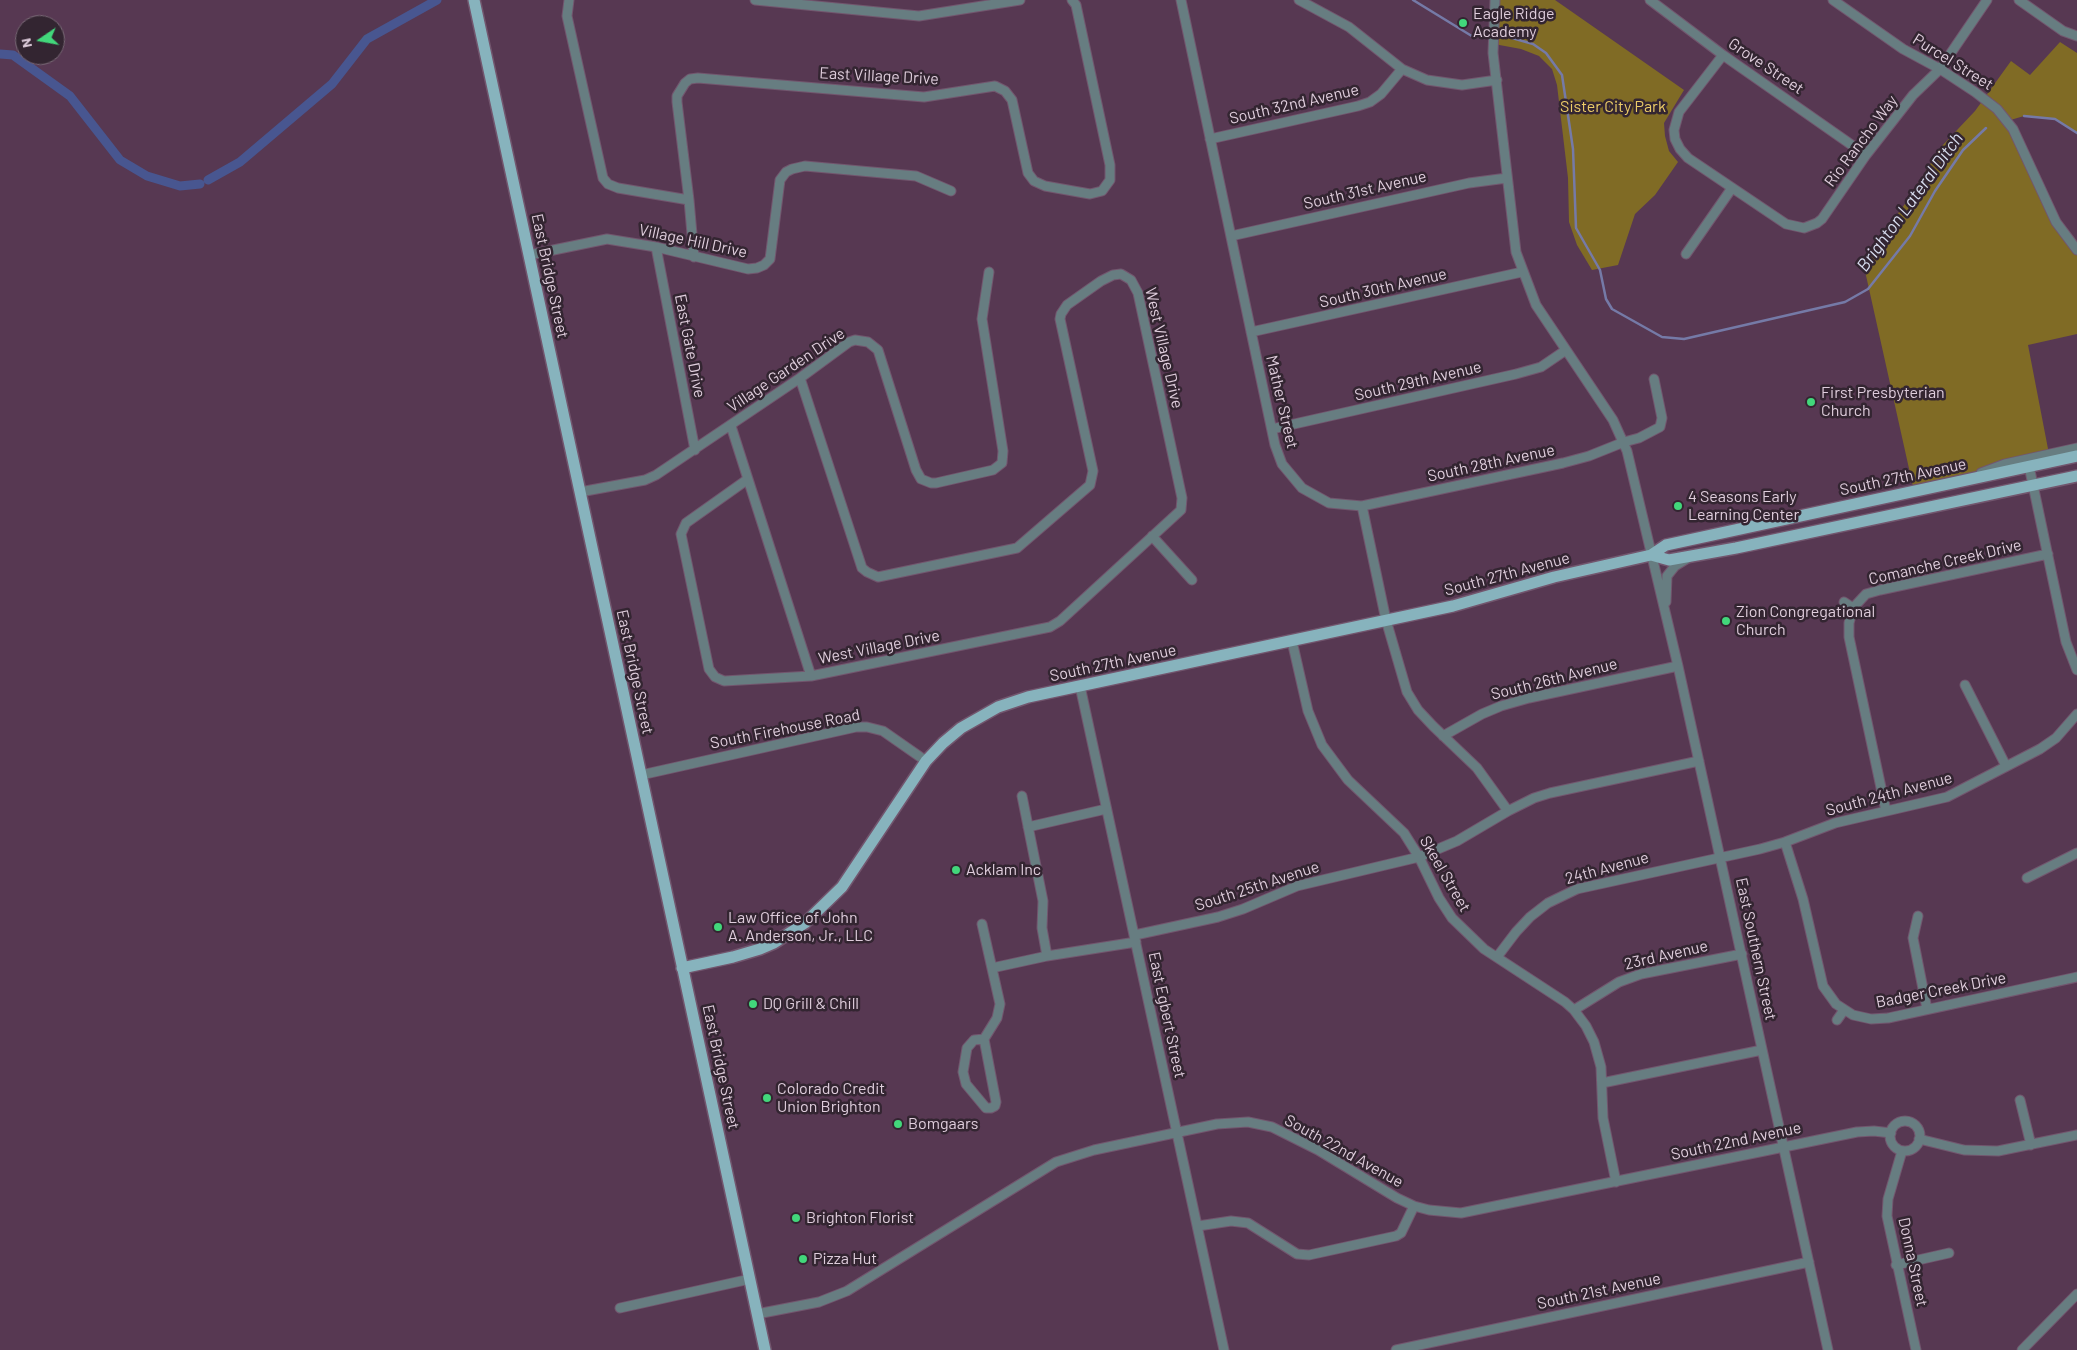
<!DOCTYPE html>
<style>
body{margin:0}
#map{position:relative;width:2077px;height:1350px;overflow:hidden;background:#573852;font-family:Barlow,sans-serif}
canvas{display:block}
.north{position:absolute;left:15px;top:15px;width:50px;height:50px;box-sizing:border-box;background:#332531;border:1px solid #786875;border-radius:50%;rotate:258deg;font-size:14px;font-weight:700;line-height:20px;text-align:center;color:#dfcddc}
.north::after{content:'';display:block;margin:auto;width:18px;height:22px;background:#42d77b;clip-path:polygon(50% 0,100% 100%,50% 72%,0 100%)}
</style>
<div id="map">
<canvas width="2077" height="1350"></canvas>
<div class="north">N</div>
</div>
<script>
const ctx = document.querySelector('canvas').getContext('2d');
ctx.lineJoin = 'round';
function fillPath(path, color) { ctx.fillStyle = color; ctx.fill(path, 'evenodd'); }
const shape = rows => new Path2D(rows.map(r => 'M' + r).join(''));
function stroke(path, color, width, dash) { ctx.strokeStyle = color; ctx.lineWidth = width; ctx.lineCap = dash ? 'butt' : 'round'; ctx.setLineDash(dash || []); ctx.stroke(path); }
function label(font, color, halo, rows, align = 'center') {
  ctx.font = font + ' Barlow,sans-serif'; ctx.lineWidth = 5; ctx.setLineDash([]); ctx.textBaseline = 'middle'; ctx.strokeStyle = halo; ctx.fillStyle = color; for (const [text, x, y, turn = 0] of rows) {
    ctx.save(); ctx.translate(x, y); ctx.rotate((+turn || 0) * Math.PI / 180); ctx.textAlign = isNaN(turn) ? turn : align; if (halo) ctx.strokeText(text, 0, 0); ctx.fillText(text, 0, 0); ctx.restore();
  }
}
const green = shape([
 [1495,0,1555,0,1684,90,1664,123,1665,136,1669,151,1678,162,1655,195,1635,214,1618,265,1592,270,1577,245,1569,222,1568,178,1557,85,1552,69,1539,56,1521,49,1494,44],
 [2060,42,2077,53,2077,133,2054,119,2024,116,2007,121,2052,215,2077,250,2077,334,2028,345,2049,454,1914,491,1863,262,1907,201,1941,147,1975,111,2011,61,2030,75]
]);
const stream = shape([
 [1413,0,1475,38],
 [1512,38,1533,44,1546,53,1562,75,1573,149,1576,228,1600,270,1606,299,1612,309,1662,337,1684,339,1845,302,1868,289,1910,236,1935,191,1963,150,1986,128],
 [2024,116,2055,119,2077,133]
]);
const canal = shape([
 [0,54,13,55,70,96,120,160,147,176,180,186,200,184],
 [208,180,240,162,332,84,367,39,437,0]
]);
const minor = shape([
 [569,0,567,16,603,178,608,184,618,188,689,200,677,102,677,96,685,83,690,79,698,78,924,97,995,86,1005,91,1012,100,1028,173,1034,181,1045,186,1090,194,1102,191,1110,180,1110,165,1076,5,1072,0],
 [755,0,919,16,1020,0],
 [1181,0,1275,445,1282,464,1302,488,1329,503,1362,506,1563,463,1589,456,1624,442,1639,438,1660,427,1662,418,1654,379],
 [1299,0,1349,27,1402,69,1427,80,1462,85,1497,80],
 [1495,0,1493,53,1516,252,1536,305,1613,420,1627,451,1678,666,1828,1350],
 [1650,0,1723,55,1866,155],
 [1833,0,1903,49,1940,69,1975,92,1997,109,2013,129,2056,222,2077,250],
 [2019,0,2063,31,2077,36],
 [1723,55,1679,112,1674,130,1675,139,1680,149,1688,158,1786,224,1804,228,1817,223,1822,219,1866,155,1913,95,1940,69,1987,0],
 [1210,139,1358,106,1370,102,1381,94,1402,69],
 [689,200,694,257],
 [1231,236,1469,183,1507,178],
 [656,247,695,450],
 [1686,254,1732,188],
 [529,255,607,239,656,247,748,269,757,268,764,265,770,259,780,180,786,172,792,169,805,166,916,176,951,191],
 [1251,332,1522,272],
 [731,426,811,676],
 [1272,429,1516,374,1541,367,1566,350],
 [2029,466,2066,642,2077,670],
 [1981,473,2005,464,2077,448],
 [748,479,686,523,681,534,709,669,715,677,724,681,811,676,1050,627,1060,621,1181,510,1182,498,1138,293,1131,280,1121,274,1113,275,1101,281,1067,305,1061,314,1060,319,1093,471,1090,485,1017,548,878,577,867,572,862,568,800,378],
 [580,492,645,480,656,475,800,378,849,342,855,340,868,342,878,350,916,470,921,479,931,483,936,483,993,470,1002,463,1003,451,982,319,989,272],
 [1362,506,1386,620,1407,692,1418,710,1433,726,1477,768,1508,811],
 [1152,536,1192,580],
 [1666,602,1667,576,1675,566,1688,558],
 [1844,602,1853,608],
 [1292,641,1308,711,1322,745,1348,780,1404,833,1419,857,1439,898,1452,918,1484,949,1565,1002,1574,1010,1586,1026,1594,1042,1601,1067,1603,1118,1616,1182],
 [1965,685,2006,766],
 [1080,686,1224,1350],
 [1443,736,1482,714,1501,706,1529,698,1678,666],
 [641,775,856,727,867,727,883,731,926,761],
 [1022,796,1043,901,1042,928,1047,956],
 [1886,811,1849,637,1849,623,1853,608,1866,594,1880,590,2048,554],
 [1028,827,1106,809],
 [1785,842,1803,899,1823,986,1836,1004,1853,1015,1871,1019,1888,1018,2077,977],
 [2027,878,2077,853],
 [1918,916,1913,938,1927,1009],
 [982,924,1000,1004,997,1018,984,1039,996,1102,995,1106,991,1108,986,1108,966,1084,963,1072,967,1048,974,1040,984,1039],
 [1135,935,1218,917,1243,909,1297,886,1419,857,1457,841,1508,811,1534,798,1550,793,1699,761],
 [1497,957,1516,932,1530,917,1548,903,1577,889,1760,849,1785,842,1835,823,1947,797,2040,749,2056,738,2077,714],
 [992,968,1047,956,1136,942],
 [1574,1010,1619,982,1641,974,1742,954],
 [1837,1020,1844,1010],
 [1602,1083,1762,1050],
 [2020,1100,2031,1145],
 '1890 1136a15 15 0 1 1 30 0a15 15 0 1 1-30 0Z',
 [1919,1139,1964,1150,1998,1151,2077,1135],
 [1902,1151,1888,1199,1887,1216,1916,1350],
 [1198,1226,1231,1221,1248,1223,1297,1254,1309,1255,1396,1236,1401,1233,1414,1206],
 [1896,1265,1949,1253],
 [620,1308,750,1279],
 [757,1314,819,1302,847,1291,1056,1162,1094,1150,1217,1124,1248,1122,1272,1127,1318,1150,1397,1198,1414,1206,1429,1210,1461,1213,1857,1132,1874,1131,1891,1133],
 [1396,1350,1809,1262],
 [2022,1350,2077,1294]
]);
const major = shape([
 [474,0,765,1350],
 [1651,555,1669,560,1736,548,2077,476],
 [682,968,733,957,760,949,774,943,805,923,842,887,926,761,943,743,961,728,998,707,1028,697,1453,606,1554,577,1651,555,1666,545,2077,456]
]);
const markers = [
 [1463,23,5,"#42d77b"],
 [1811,402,5,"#42d77b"],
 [1678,506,5,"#42d77b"],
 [1726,621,5,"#42d77b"],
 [956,870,5,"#42d77b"],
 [718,927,5,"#42d77b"],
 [753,1004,5,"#42d77b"],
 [767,1098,5,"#42d77b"],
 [898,1124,5,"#42d77b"],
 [796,1218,5,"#42d77b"],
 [803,1259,5,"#42d77b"]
];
const poiNames = [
 ["Eagle Ridge",1473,14],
 ["Academy",1473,32],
 ["First Presbyterian",1821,393],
 ["Church",1821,411],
 ["4 Seasons Early",1688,497],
 ["Learning Center",1688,515],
 ["Zion Congregational",1736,612],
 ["Church",1736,630],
 ["Acklam Inc",966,870],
 ["Law Office of John",728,918],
 ["A. Anderson, Jr., LLC",728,936],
 ["DQ Grill & Chill",763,1004],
 ["Colorado Credit",777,1089],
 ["Union Brighton",777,1107],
 ["Bomgaars",908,1124],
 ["Brighton Florist",806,1218],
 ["Pizza Hut",813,1259]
];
const streetNames = [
 ["Purcel Street",1953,62,32],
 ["Grove Street",1766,66,34],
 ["East Village Drive",879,76,3],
 ["South 32nd Avenue",1294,104,-13],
 ["Rio Rancho Way",1861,141,-53],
 ["South 31st Avenue",1365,190,-13],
 ["Village Hill Drive",693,241,12],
 ["East Bridge Street",550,276,78],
 ["South 30th Avenue",1383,288,-13],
 ["East Gate Drive",690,346,79],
 ["West Village Drive",1164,348,77],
 ["Village Garden Drive",786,370,-34],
 ["South 29th Avenue",1418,381,-13],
 ["Mather Street",1282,402,77],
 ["South 28th Avenue",1491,463,-12],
 ["South 27th Avenue",1903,477,-12],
 ["Comanche Creek Drive",1945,562,-13],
 ["South 27th Avenue",1507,574,-15],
 ["West Village Drive",879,647,-11],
 ["South 27th Avenue",1113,663,-12],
 ["East Bridge Street",635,672,78],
 ["South 26th Avenue",1554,679,-14],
 ["South Firehouse Road",785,729,-11],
 ["South 24th Avenue",1889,794,-15],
 ["24th Avenue",1607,868,-15],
 ["Skeel Street",1445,874,60],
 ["South 25th Avenue",1257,886,-18],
 ["East Southern Street",1756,949,78],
 ["23rd Avenue",1666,955,-13],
 ["Badger Creek Drive",1941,990,-11],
 ["East Egbert Street",1167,1015,78],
 ["East Bridge Street",721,1067,78],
 ["South 22nd Avenue",1736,1141,-12],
 ["South 22nd Avenue",1344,1151,29],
 ["Donna Street",1913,1262,78],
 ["South 21st Avenue",1599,1291,-12]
];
const parkNames = [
 ["Sister City Park",1613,107]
];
const waterNames = [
 ["Brighton Lateral Ditch",1910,202,-54]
];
fillPath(green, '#806b25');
stroke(stream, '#757aa7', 2.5);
stroke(canal, '#485690', 9);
stroke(minor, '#72566e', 11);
stroke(major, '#72566e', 14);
stroke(minor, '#677d81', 9);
stroke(major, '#87b3bd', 11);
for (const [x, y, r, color] of markers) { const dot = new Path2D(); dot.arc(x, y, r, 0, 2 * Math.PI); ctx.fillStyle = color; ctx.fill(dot); stroke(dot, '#332531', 2); }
label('16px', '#dfcddc', '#332531', poiNames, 'left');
label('16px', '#dfcddc', '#332531', streetNames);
label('16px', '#edcd68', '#332531', parkNames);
label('italic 18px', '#d7dcee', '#332531', waterNames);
</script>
